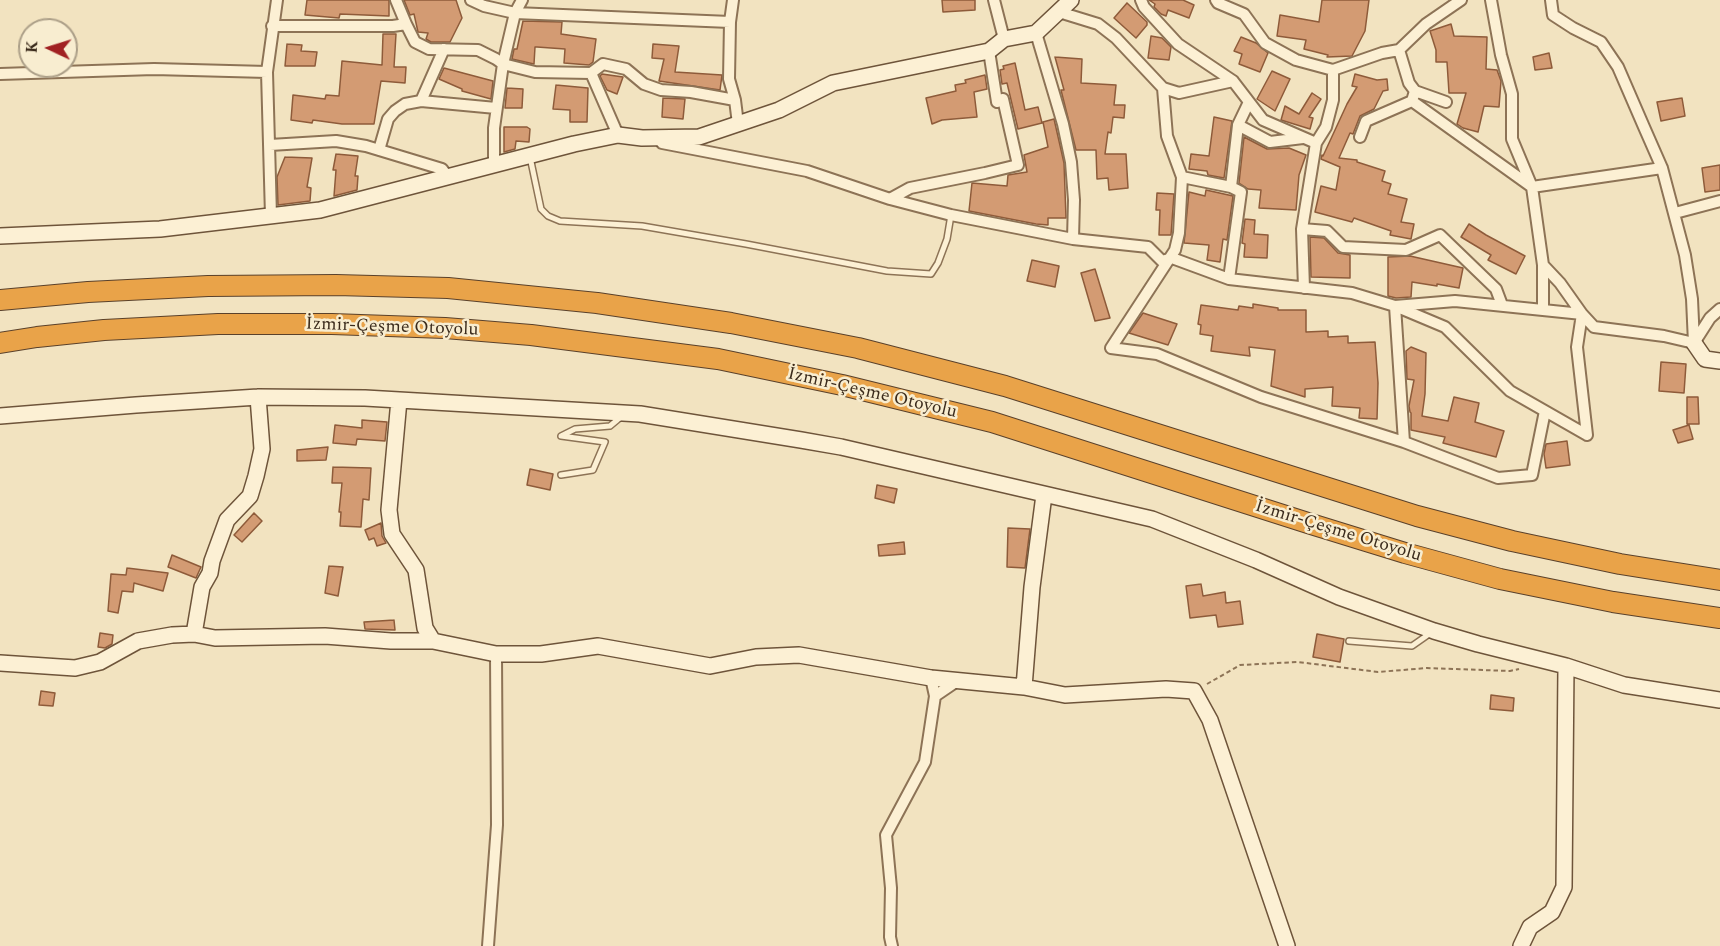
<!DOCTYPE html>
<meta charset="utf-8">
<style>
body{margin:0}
#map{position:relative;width:1720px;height:946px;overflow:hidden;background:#f2e3c0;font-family:Spectral,serif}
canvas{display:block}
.north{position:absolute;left:18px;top:18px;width:60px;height:60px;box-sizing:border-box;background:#f8edd0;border:2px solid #ac9f88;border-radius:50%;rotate:274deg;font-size:16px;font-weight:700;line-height:24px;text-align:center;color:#3b2b1c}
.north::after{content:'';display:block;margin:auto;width:21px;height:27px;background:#a12122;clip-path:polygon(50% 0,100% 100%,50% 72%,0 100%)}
</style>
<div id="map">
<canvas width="1720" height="946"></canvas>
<div class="north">K</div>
</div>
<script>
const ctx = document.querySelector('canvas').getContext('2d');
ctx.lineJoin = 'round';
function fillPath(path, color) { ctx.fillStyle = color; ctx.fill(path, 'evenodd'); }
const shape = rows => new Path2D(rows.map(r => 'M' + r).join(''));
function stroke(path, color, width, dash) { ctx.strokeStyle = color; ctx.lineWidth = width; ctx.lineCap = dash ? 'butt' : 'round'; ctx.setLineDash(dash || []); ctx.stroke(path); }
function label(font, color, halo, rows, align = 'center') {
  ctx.font = font + ' Spectral,serif'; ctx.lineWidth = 5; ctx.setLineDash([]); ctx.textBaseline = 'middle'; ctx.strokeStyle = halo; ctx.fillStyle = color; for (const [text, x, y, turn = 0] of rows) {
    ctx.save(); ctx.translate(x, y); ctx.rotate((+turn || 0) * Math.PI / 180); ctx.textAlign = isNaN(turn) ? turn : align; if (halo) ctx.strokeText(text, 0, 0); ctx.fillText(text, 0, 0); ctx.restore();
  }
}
const building = shape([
 [307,0,389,0,389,16,340,14,339,18,305,15,307,0],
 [404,0,456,0,462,18,450,42,431,42,426,39,428,33,418,32,414,14,410,15,404,0],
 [942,0,975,0,975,10,943,12,942,0],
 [1149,0,1183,0,1194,5,1189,18,1168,10,1166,16,1161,14,1154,7,1155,4,1149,0],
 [1322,0,1369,0,1365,31,1352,56,1327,57,1328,55,1304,49,1306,40,1277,36,1280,15,1319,22,1322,0],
 [1127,3,1147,22,1147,25,1136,38,1114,18,1127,3],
 [523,21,562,22,561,34,596,39,593,62,589,65,564,63,565,49,537,47,535,47,534,64,512,59,514,49,517,49,523,21],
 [1451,24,1454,36,1487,37,1486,69,1497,70,1501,81,1499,107,1484,106,1478,132,1463,128,1457,124,1466,93,1449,93,1447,62,1436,62,1436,50,1430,31,1451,24],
 [383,34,396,34,394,67,406,67,405,83,381,81,374,124,342,124,313,120,312,123,291,120,293,95,325,99,326,95,339,96,342,61,382,65,383,34],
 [1151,36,1162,38,1171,47,1169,60,1148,58,1151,36],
 [1241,37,1256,43,1268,53,1260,72,1239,64,1242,54,1234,51,1241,37],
 [287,44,302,45,301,51,317,52,315,66,285,66,287,44],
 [653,44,679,46,675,72,722,75,720,90,659,81,664,59,652,58,653,44],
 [1549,53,1552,68,1535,70,1533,57,1549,53],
 [1055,57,1082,59,1081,83,1116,85,1114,105,1125,105,1124,118,1113,117,1111,133,1108,132,1105,154,1126,154,1128,188,1109,190,1108,178,1097,179,1096,150,1076,150,1061,90,1064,90,1055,57],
 [1015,63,1025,110,1038,107,1042,123,1018,129,1007,83,1002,84,1000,70,1004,69,1003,66,1015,63],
 [444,68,493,81,491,99,462,91,462,89,439,79,444,68],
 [1272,71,1290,79,1275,111,1257,99,1272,71],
 [602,74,623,77,617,94,607,90,600,76,602,74],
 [1355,74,1377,80,1387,79,1388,90,1383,91,1374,109,1360,116,1353,134,1350,133,1339,158,1357,160,1357,162,1385,171,1382,181,1391,184,1388,194,1407,199,1401,222,1414,224,1411,239,1390,235,1391,231,1354,218,1352,222,1315,212,1321,186,1336,190,1340,167,1321,159,1322,155,1323,156,1347,104,1357,87,1352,86,1355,74],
 [985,75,987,89,974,92,977,117,942,120,932,124,926,98,956,91,955,85,966,83,965,80,985,75],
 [556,85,588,88,587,122,570,122,570,110,553,109,556,85],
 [507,88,523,89,522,108,505,108,507,88],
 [1312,93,1321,99,1309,117,1313,118,1310,129,1281,120,1285,106,1299,114,1312,93],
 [663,98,685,99,683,119,662,117,663,98],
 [1682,98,1685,116,1661,121,1657,102,1682,98],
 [1214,117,1232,121,1224,178,1208,175,1207,171,1189,169,1191,154,1209,156,1214,117],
 [1054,119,1064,163,1066,218,1048,218,1048,225,1036,224,969,211,972,183,1007,186,1008,175,1027,172,1024,155,1048,147,1043,122,1054,119],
 [504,127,527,127,530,129,529,142,516,141,515,149,504,152,504,127],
 [1244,137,1267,149,1289,148,1306,155,1299,175,1296,210,1259,208,1261,190,1248,189,1239,183,1244,137],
 [336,154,358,156,355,176,358,176,357,190,334,196,336,170,333,170,336,154],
 [285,157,312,158,307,187,311,188,310,201,278,205,277,177,285,157],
 [1720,165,1720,190,1705,192,1702,168,1720,165],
 [1206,190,1233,196,1227,240,1223,239,1220,262,1207,260,1209,245,1184,243,1189,192,1205,196,1206,190],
 [1157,193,1174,194,1171,235,1159,235,1160,210,1156,210,1157,193],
 [1245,219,1255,220,1254,234,1268,235,1267,258,1244,257,1245,244,1242,243,1245,219],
 [1469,224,1486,235,1525,256,1516,274,1488,260,1491,255,1461,237,1469,224],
 [1310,237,1324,238,1338,253,1350,255,1350,278,1311,277,1310,237],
 [1410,256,1463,268,1459,288,1437,284,1437,286,1412,282,1411,297,1396,298,1388,296,1388,257,1410,256],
 [1032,260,1059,266,1055,287,1027,281,1032,260],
 [1095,269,1110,318,1095,321,1081,273,1095,269],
 [1253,304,1278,308,1278,310,1306,310,1306,332,1328,331,1328,337,1348,336,1348,343,1375,342,1378,383,1377,419,1359,418,1360,408,1332,406,1333,387,1305,389,1305,397,1271,386,1275,350,1249,347,1250,356,1211,351,1213,336,1200,334,1201,325,1198,324,1201,305,1238,310,1239,306,1253,308,1253,304],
 [1143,313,1177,324,1168,345,1129,333,1143,313],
 [1411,347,1426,353,1425,394,1422,416,1448,421,1454,397,1479,403,1475,422,1504,431,1496,457,1443,443,1445,437,1411,430,1411,413,1410,412,1409,406,1414,380,1407,379,1406,351,1411,347],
 [1661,362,1686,364,1684,393,1659,391,1661,362],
 [1687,397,1698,397,1699,424,1687,424,1687,397],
 [362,420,387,422,385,441,357,439,356,445,333,443,335,425,362,428,362,420],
 [1689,425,1693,439,1678,443,1673,430,1689,425],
 [1567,441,1570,465,1546,468,1544,454,1546,444,1567,441],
 [328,447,326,460,297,461,297,450,328,447],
 [333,467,371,468,369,500,363,499,361,527,340,526,341,512,339,512,342,483,332,483,333,467],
 [530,469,553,474,550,490,527,485,530,469],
 [877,485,897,489,894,503,875,498,877,485],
 [254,513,262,521,242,542,234,535,254,513],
 [381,523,382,536,386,543,377,546,374,538,369,540,365,530,381,523],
 [1008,528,1030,529,1025,568,1007,567,1008,528],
 [904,542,905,554,879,556,878,545,904,542],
 [172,555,201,567,196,578,168,567,172,555],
 [329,566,343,567,338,596,325,593,329,566],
 [127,568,168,573,163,591,134,583,133,592,122,591,118,613,108,611,111,574,126,575,127,568],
 [1201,584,1203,596,1225,592,1226,603,1240,601,1243,624,1218,627,1216,615,1190,618,1186,586,1201,584],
 [394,620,395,630,365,629,364,622,394,620],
 [100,633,113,635,112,644,105,648,98,647,100,633],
 [1317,634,1344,639,1340,662,1313,657,1317,634],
 [41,691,55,693,53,706,39,705,41,691],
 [1491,695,1514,698,1513,711,1490,709,1491,695]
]);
const path = shape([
 [1207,684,1240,665,1298,662,1378,672,1427,668,1510,671,1519,669]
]);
const lane = shape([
 [530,157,541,209,548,216,560,221,642,226,746,244,887,271,931,274,938,263,947,239,951,215],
 [561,475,593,470,605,442,561,436,575,429,610,426,622,416],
 [1349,641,1412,646,1432,632]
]);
const street = shape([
 [471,0,484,6,515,13,730,22],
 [733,0,730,22,729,79,735,100,738,124],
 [994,0,1004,39],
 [1141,0,1144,7,1178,44,1233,81,1263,120,1316,143],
 [1216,0,1218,3,1244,14,1265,43,1296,60,1333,70],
 [1461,0,1426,24,1399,50,1409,83,1415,91,1412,101,1532,187,1662,168],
 [1491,0,1501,55,1512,94,1512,139,1532,187,1543,265,1543,310],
 [1551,0,1553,15,1573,28,1601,42,1618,67,1644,127,1662,168,1685,255,1692,299,1694,343],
 [1059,12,1098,24,1116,38,1163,88,1167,136,1182,177,1179,233,1175,250,1111,348,1157,354,1261,397,1404,442,1498,478,1532,475,1545,411,1510,391,1445,327,1395,306,1404,442],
 [406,24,415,42,429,49,478,50,496,59,503,64,535,72,591,73,603,64,626,69,644,84,661,90,691,92,735,100],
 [272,26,393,26,406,24,396,0],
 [1036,33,1063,124,1071,162,1074,200,1073,239],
 [591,73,618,135],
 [0,74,154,69,267,72],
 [1163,88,1179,93,1233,81],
 [1415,91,1446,102],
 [421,101,444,49],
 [1238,125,1249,102],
 [1360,137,1366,121,1412,101],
 [662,143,807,171,890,199,951,215,1073,239,1148,247,1162,261,1172,258,1229,279,1352,293,1395,306,1455,301,1582,314,1594,327,1664,336,1694,343],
 [270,145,336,141,366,146,442,169,448,177],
 [379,150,388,119,395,111,405,104,421,101,496,108],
 [494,165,494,128,503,64,515,13,522,0],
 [1182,177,1231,187,1241,192,1229,279],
 [1231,187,1238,125,1270,142,1303,138],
 [890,199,910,188,985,173,1018,165,1003,99,997,102,989,51],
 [1675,213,1720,201],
 [271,216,267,72,277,0],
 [1302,229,1327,231,1343,247,1406,250,1440,235,1496,289,1502,305],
 [1543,265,1560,283,1582,314,1577,347,1587,435],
 [1304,288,1302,229,1316,143,1326,127,1333,100,1333,70,1382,53,1399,50],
 [1694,343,1710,318,1720,309],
 [1545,411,1587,435],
 [935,696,957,681],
 [488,946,497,825,496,654],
 [892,946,890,937,891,888,886,835,925,762,935,696,931,678]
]);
const secondary = shape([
 [0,236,160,229,320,210,574,144,618,135,642,138,699,137,779,110,833,83,989,51,1004,39,1036,33,1071,0],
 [1694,343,1705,359,1720,361],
 [399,400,389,510,392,534,416,570,425,628,433,641,496,654,541,654,598,646,710,666,756,657,799,655,931,678,1024,687,1032,587,1044,495],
 [0,416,136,405,258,397,365,398,640,414,801,440,841,447,1152,519,1256,560,1339,597,1434,631,1478,644,1566,666,1624,685,1720,700],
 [194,634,202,587,210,573,212,561,227,520,250,496,256,476,262,449,258,397],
 [0,663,75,668,100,662,138,641,172,635,194,634,215,638,325,636,391,641,433,641],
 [1024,687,1065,695,1166,689,1194,691,1210,720,1287,946],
 [1521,946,1530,927,1552,912,1564,887,1566,666]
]);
const highway = shape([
 [0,300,88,292,208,286,336,285,448,288,597,303,731,323,858,348,1005,386,1417,516,1512,541,1620,564,1720,580],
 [0,343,37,337,104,330,218,324,332,324,445,328,531,335,718,359,842,385,992,422,1311,524,1405,553,1500,579,1613,602,1720,618]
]);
const streetNames = [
 ["İzmir-Çeşme Otoyolu",392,328,2],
 ["İzmir-Çeşme Otoyolu",872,394,13],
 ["İzmir-Çeşme Otoyolu",1338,532,17]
];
fillPath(building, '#d39b73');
stroke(building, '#8e5b3a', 1.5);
stroke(lane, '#8d7356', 8);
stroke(street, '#8d7356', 14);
stroke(secondary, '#6e543a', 18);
stroke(highway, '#5a412b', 22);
stroke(path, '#8d7356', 2, [4.5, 3]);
stroke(lane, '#fcf0d4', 5);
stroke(street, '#fcf0d4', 10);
stroke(secondary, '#fcf0d4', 15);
stroke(highway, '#e9a349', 20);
label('18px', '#3b2b1c', '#f8edd0', streetNames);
</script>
